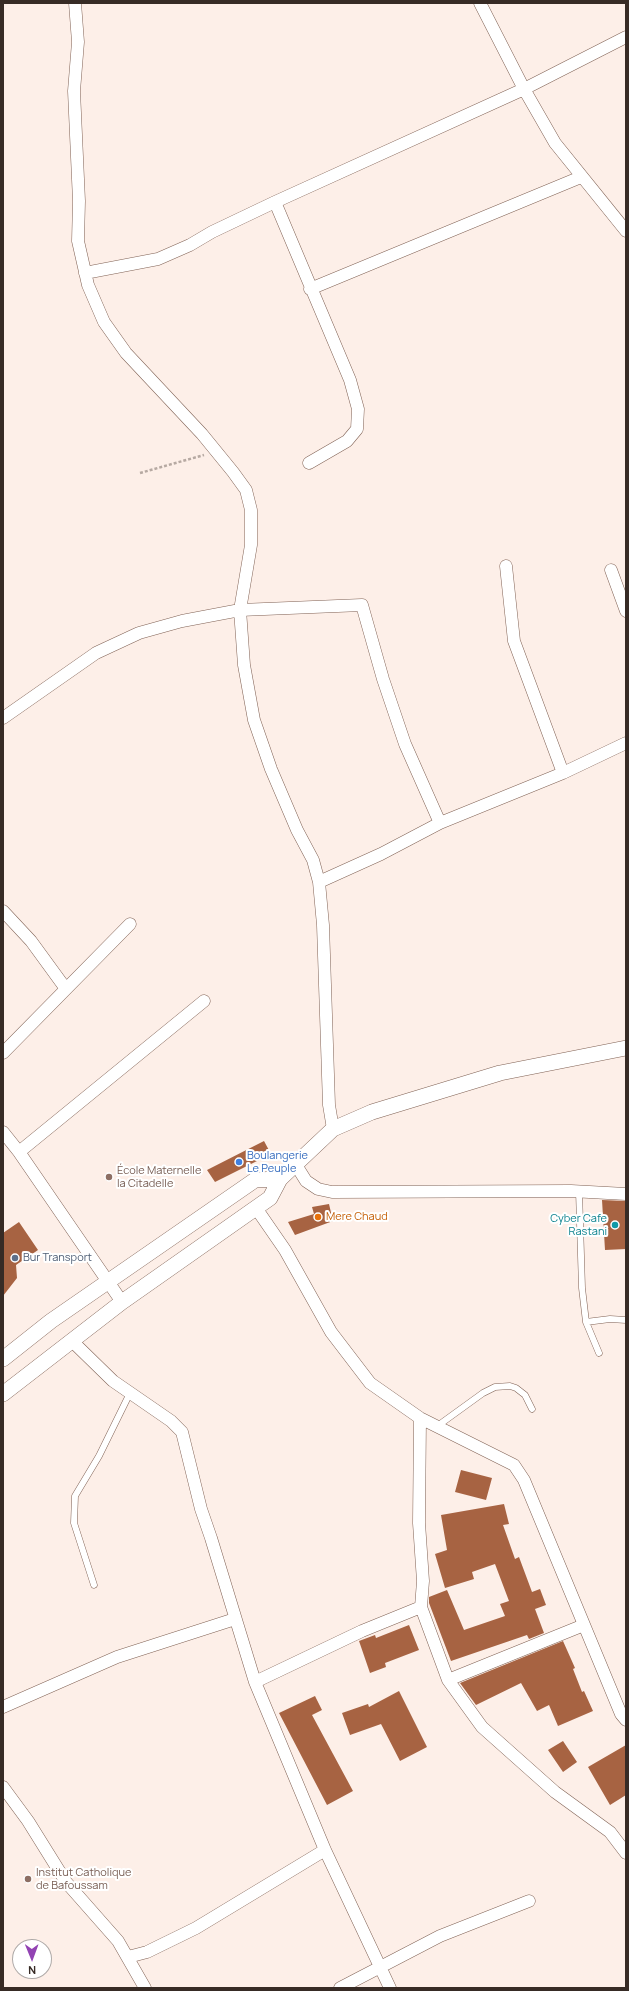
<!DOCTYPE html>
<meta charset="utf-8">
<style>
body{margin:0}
#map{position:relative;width:629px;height:1991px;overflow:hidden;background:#fdefe8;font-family:Manrope,sans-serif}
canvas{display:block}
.frame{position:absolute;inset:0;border:4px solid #372b25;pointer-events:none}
.north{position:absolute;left:12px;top:1939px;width:40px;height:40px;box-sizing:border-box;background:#fff;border:1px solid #afaaa8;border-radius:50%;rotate:179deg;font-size:11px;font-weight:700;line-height:16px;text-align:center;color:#372b25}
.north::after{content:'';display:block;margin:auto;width:14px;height:18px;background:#9243b3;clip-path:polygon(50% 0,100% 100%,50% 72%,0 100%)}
</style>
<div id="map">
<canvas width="629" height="1991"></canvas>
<div class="frame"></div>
<div class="north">N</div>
</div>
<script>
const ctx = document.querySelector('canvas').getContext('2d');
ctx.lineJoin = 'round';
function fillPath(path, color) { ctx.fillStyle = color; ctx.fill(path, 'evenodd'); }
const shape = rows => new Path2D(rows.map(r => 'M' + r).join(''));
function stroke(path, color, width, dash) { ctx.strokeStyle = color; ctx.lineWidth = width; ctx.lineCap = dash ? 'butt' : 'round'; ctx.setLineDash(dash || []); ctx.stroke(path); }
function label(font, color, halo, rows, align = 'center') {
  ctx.font = font + ' Manrope,sans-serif'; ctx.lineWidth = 4; ctx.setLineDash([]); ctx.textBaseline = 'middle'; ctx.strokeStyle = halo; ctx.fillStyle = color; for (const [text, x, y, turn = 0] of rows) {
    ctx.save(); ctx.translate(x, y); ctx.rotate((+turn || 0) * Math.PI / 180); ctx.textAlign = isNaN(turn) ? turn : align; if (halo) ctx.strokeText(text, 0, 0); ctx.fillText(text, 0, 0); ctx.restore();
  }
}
const building = shape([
 [264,1141,271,1154,215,1182,207,1170],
 [602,1200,626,1201,626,1249,605,1250],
 [329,1204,333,1221,295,1235,288,1222,314,1214,312,1207],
 [19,1222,38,1250,16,1265,17,1278,3,1296,3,1233],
 [461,1470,492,1478,486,1500,455,1492],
 [504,1504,509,1524,503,1525,515,1559,519,1557,532,1592,540,1589,546,1605,535,1609,544,1633,529,1639,527,1635,451,1661,429,1603,429,1597,447,1590,464,1630,505,1616,500,1604,509,1601,495,1564,472,1572,474,1579,445,1588,435,1554,447,1550,441,1515],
 [409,1625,419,1650,385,1663,386,1667,370,1673,359,1641,375,1635,376,1638],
 [563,1641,575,1668,573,1669,582,1692,584,1691,593,1711,558,1726,549,1705,537,1711,521,1683,476,1705,460,1683],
 [399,1691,427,1747,400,1761,381,1724,350,1735,342,1713,368,1704,369,1707],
 [315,1696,322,1710,312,1715,353,1791,327,1805,279,1713],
 [563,1741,577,1762,563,1772,548,1750],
 [626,1745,626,1795,610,1805,588,1767]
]);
const path = shape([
 [140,473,204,455]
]);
const service = shape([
 [579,1191,582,1288,586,1322,599,1353],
 [586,1322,610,1319,626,1320],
 [436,1427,483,1393,495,1387,510,1386,516,1388,525,1395,532,1409],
 [94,1585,74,1523,75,1496,99,1456,130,1393]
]);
const minor = shape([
 [75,3,78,42,74,91,79,201,78,241,88,285,104,322,126,353,202,434,233,472,246,490,251,510,251,545,240,610,244,665,254,720,271,769,297,830,313,860,319,882,323,925,329,1105,333,1129],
 [480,3,524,89,555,143,626,231],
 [275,202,350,380,358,409,357,429,347,441,309,463],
 [85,273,158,259,190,245,212,232,275,202,524,89,626,37],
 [310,289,581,177],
 [506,566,514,641,563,773],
 [611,570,626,611],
 [3,718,96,653,139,633,182,621,240,610,362,605,383,679,405,744,440,823],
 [319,882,381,854,440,823,563,773,626,743],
 [3,911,31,941,66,989],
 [3,1053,130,924],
 [3,1132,19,1152,122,1302],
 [19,1152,204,1001],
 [296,1165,306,1181,318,1189,332,1192,571,1191,626,1194],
 [256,1208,285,1250,331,1332,370,1383,420,1418,514,1465,524,1480,621,1714,626,1720],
 [72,1341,113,1381,171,1421,182,1432,201,1509,211,1538,255,1682,325,1850,390,1988],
 [420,1418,419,1523,423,1581,421,1607,448,1680,482,1727,555,1792,610,1832,626,1853],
 [448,1680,584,1625],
 [255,1682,362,1631,421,1607],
 [3,1707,117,1657,235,1619],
 [3,1787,28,1821,66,1882,118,1941,145,1988],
 [128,1957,147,1952,196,1928,325,1850],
 [340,1988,440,1936,529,1901]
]);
const tertiary = shape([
 [3,1359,51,1321,255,1180,280,1179],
 [3,1394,122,1302,270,1198,280,1179,333,1129,372,1112,500,1073,626,1048]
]);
const markers = [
 [239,1162,4,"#3f7fe0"],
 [109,1177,4,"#8d6e63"],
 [318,1217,4,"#e8710a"],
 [615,1225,4,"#0f9aa8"],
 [15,1258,4,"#5c6f8a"],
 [28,1879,4,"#8d6e63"]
];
const shopNames = [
 ["Boulangerie",247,1156],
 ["Le Peuple",247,1169]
];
const educationNames = [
 ["École Maternelle",117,1171],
 ["la Citadelle",117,1184],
 ["Institut Catholique",36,1873],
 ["de Bafoussam",36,1886]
];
const foodNames = [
 ["Mere Chaud",326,1217]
];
const cultureNames = [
 ["Cyber Cafe",607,1219],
 ["Rastani",607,1232]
];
const serviceNames = [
 ["Bur Transport",23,1258]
];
fillPath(building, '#a76342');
stroke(service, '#806255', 7);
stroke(minor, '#806255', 13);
stroke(tertiary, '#806255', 16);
stroke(path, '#b6a9a2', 2.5, [3, 2]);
stroke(service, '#fff', 6);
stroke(minor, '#fff', 12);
stroke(tertiary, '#fff', 15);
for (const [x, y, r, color] of markers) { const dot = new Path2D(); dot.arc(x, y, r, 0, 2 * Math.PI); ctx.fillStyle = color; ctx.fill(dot); stroke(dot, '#fff', 1.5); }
label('11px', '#366cbe', '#fff', shopNames, 'left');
label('11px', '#785e54', '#fff', educationNames, 'left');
label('11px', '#c56008', '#fff', foodNames, 'left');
label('11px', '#0d838f', '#fff', cultureNames, 'right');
label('11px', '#4e5e75', '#fff', serviceNames, 'left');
</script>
